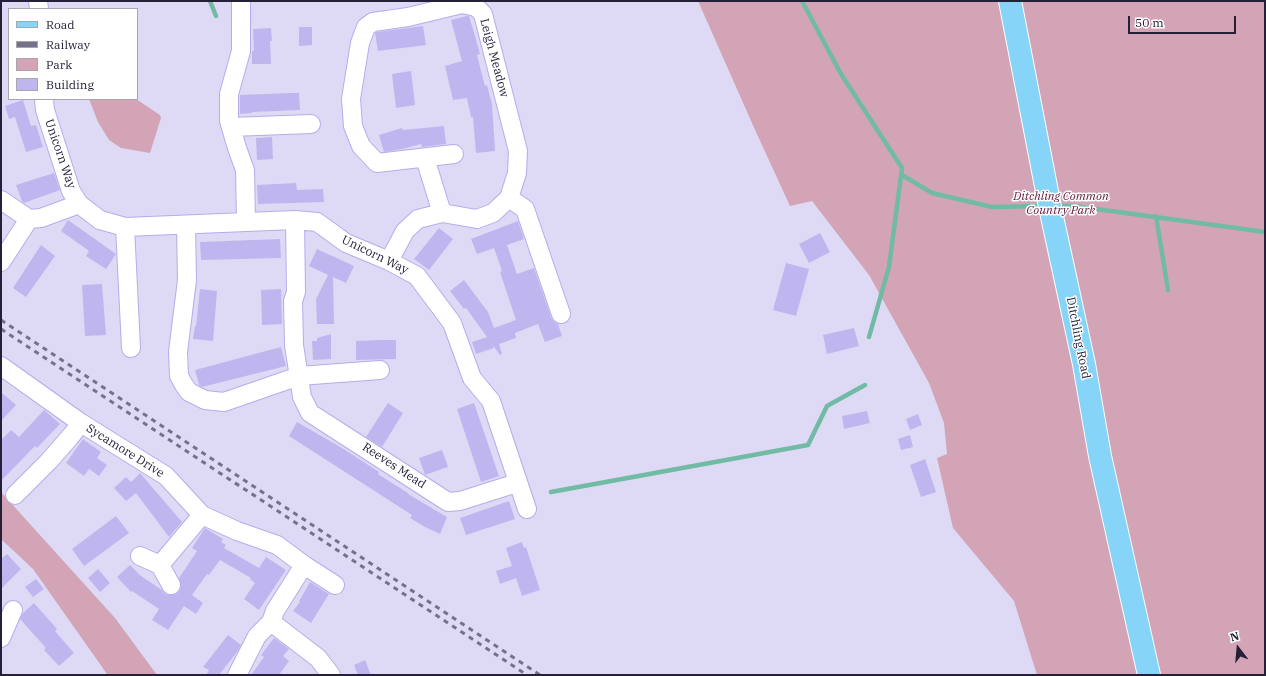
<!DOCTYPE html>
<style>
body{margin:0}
#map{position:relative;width:1266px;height:676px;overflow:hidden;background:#dedaf5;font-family:"IBM Plex Serif",serif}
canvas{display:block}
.frame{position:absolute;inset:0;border:2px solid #252038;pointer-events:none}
.legend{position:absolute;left:8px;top:8px;width:130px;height:92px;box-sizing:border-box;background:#fff;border:1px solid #a8a6af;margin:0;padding:5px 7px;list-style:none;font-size:12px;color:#252038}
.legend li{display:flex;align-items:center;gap:8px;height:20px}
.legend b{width:20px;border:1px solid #a8a6af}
.north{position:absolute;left:1218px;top:628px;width:40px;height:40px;-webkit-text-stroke:3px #fff;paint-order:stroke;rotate:344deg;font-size:11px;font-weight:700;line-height:16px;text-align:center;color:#252038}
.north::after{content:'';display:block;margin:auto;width:14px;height:18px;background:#252038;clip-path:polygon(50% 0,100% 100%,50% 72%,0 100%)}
.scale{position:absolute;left:1128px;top:16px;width:108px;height:18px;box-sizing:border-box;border:2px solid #252038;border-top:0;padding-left:5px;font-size:12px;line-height:14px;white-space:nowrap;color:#252038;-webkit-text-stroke:3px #fff;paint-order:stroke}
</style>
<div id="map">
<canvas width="1266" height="676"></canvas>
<div class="frame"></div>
<ul class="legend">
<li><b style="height:5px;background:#86d4f7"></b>Road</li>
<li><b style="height:5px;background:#76718a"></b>Railway</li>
<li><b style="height:11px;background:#d2a4b6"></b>Park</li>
<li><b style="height:11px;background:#c0b6ef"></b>Building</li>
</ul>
<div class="north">N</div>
<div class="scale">50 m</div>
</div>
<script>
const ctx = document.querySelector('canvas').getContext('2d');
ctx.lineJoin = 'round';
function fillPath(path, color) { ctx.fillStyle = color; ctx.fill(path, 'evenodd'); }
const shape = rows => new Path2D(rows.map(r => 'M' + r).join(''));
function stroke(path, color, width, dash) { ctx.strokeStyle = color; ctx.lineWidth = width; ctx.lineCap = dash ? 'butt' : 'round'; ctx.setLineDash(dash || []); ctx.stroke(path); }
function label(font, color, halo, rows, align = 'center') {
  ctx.font = font + ' "IBM Plex Serif",serif'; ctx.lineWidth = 3; ctx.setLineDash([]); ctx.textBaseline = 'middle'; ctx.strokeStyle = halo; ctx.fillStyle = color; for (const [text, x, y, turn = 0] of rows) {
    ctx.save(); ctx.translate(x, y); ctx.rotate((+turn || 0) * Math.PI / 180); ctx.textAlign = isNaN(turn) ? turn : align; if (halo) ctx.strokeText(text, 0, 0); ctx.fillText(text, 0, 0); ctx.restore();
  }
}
const green = shape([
 [698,1,1265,1,1265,675,1037,675,1014,601,953,528,937,458,947,454,944,423,929,383,869,275,812,201,790,206,756,132],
 [89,99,136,99,160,115,161,118,150,153,121,148,109,140,98,122],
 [1,492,115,618,157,675,108,675,107,674,33,569,1,539]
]);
const stream = shape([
 [210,1,216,16],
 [802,1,841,74,902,168,889,267,869,337],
 [902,175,932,193,992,207,1044,206],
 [1055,206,1074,206,1265,232],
 [1156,216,1168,290],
 [551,492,808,445,827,406,865,385]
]);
const building = shape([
 [467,16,469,16,475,36,480,54,477,55,485,86,487,85,492,104,495,151,476,153,473,117,471,117,467,98,453,100,445,66,462,61,451,20],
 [423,26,426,45,378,51,375,33,377,32],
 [299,27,312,27,312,45,299,46],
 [271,28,272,41,270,41,271,64,252,64,252,51,254,51,253,29],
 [411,71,415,105,396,108,392,74],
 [290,93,299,93,300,110,252,112,252,113,240,114,240,95],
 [23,100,31,126,36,125,43,147,26,152,15,117,9,119,5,106],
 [444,126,446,144,422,147,421,144,402,149,384,152,379,135,402,128,403,130],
 [272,137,273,159,257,160,256,138],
 [54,173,60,190,24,203,22,201,16,185],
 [296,183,297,190,323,189,324,202,258,204,257,185],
 [68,220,116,254,106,269,86,256,89,251,61,231],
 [518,221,524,239,507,245,517,274,534,268,551,317,554,322,558,324,562,336,545,342,538,324,515,333,516,338,499,344,502,354,500,355,492,344,494,348,476,354,472,342,487,337,466,308,464,309,450,291,464,280,488,312,494,328,516,320,500,272,502,271,494,248,477,254,471,239],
 [439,228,453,239,429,270,414,259],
 [820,233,830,252,809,263,799,244],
 [280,239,281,258,201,260,200,242],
 [41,245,55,256,26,297,13,288],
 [317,249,354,266,346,283,333,277,334,324,317,324,316,299,328,275,309,266],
 [786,263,809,269,796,316,773,310],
 [102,284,106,335,85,336,82,285],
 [200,289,217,291,213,341,193,339,195,326,196,326],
 [281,289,282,324,262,325,261,290],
 [854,328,859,346,827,354,823,335],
 [331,334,331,359,313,360,312,341,317,341,317,338],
 [382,340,396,340,396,359,356,360,356,341],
 [281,347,286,366,202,387,199,385,195,370],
 [1,392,16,405,1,421],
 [388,403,403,413,382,447,366,437],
 [474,403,499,476,481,482,457,409],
 [44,410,60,424,37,448,35,446,1,481,1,440,11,430,19,437],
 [867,411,870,423,844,429,842,416],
 [918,414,922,425,910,430,906,419],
 [297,422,342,448,379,472,378,474,408,493,408,494,447,517,440,534,425,527,410,518,412,515,289,436],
 [910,435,913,447,901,450,898,439],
 [83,439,101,452,97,458,107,465,99,476,89,469,84,476,66,463],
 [442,450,448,467,425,475,419,458],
 [925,459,936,492,921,497,910,465],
 [140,473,182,522,169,537,136,493,126,501,114,488,126,477,131,482],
 [509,501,515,519,466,535,460,518],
 [116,516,129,533,84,566,72,549],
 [205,528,223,539,221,542,226,545,224,548,259,568,266,557,286,570,259,610,244,599,255,583,250,579,251,578,220,560,209,575,207,574,192,595,203,603,196,614,184,606,168,630,152,620,159,609,132,591,131,592,117,577,130,565,141,576,162,590,165,594,170,595,176,594,180,590,181,586,179,578,197,551,192,548],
 [522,542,524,548,526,547,540,590,522,596,516,578,500,584,496,571,512,566,506,548],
 [7,554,21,569,1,589,1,559],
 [98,569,110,583,100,592,88,578],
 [36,579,44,589,33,597,25,587],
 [310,582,329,594,311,623,293,611,300,602,299,601],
 [34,603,57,629,55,631,74,653,59,666,44,650,46,648,20,619,23,613],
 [228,635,241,645,237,652,219,675,206,675,209,670,203,667],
 [274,638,289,649,283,656,289,661,279,675,251,675,264,657,261,655],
 [365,660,371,675,358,675,354,665]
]);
const minor = shape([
 [38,1,39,9],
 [241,1,241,51,229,94,229,121,237,148,245,170,246,222],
 [44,99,45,110,71,191,79,204,100,220,125,227,295,220,317,222,346,243,389,261,417,276,452,323,472,378,491,401,527,509],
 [231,127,311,124],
 [425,158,442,213],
 [509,198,525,209,561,314],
 [1,200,29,219,41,218,79,204],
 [295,220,296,292,293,301,294,345,302,397,310,413,448,502,460,501,517,483],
 [186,225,187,280,178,352,179,376,184,385,189,392,205,400,224,402,299,376,380,370],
 [125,227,131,348],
 [389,261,405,231,418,219,442,213,477,219,493,213,509,198,517,173,518,151,483,14,476,7,462,4,408,17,373,22,366,27,360,43,351,99,353,126,361,146,377,163,454,154],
 [1,262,29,219],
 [1,366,81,423,166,476,202,515,237,531,277,545,304,565,275,611,271,622,318,658,331,675],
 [15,495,49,461,70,437,81,423],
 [140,556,160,565,202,515],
 [160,565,171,585],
 [304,565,335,585],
 [1,638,13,610],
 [237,675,257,636,271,622]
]);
const major = shape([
 [1010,1,1051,212,1084,364,1100,456,1149,675]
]);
const rail = shape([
 [1,320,540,675],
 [1,329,527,675]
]);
const streetNames = [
 ["Leigh Meadow",494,58,75],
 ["Unicorn Way",60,154,71],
 ["Unicorn Way",375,255,26],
 ["Ditchling Road",1078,338,79],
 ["Sycamore Drive",125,451,32],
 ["Reeves Mead",394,466,33]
];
const parkNames = [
 ["Ditchling Common",1061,197],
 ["Country Park",1061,211]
];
fillPath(green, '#d2a4b6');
stroke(stream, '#71baa4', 4.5);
fillPath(building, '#c0b6ef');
stroke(minor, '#b7abec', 20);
stroke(major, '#fff', 24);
stroke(minor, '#fff', 18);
stroke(major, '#86d4f7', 22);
stroke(rail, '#76718a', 3, [5, 5]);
label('12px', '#252038', '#fff', streetNames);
label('italic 12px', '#61193e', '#fff', parkNames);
</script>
